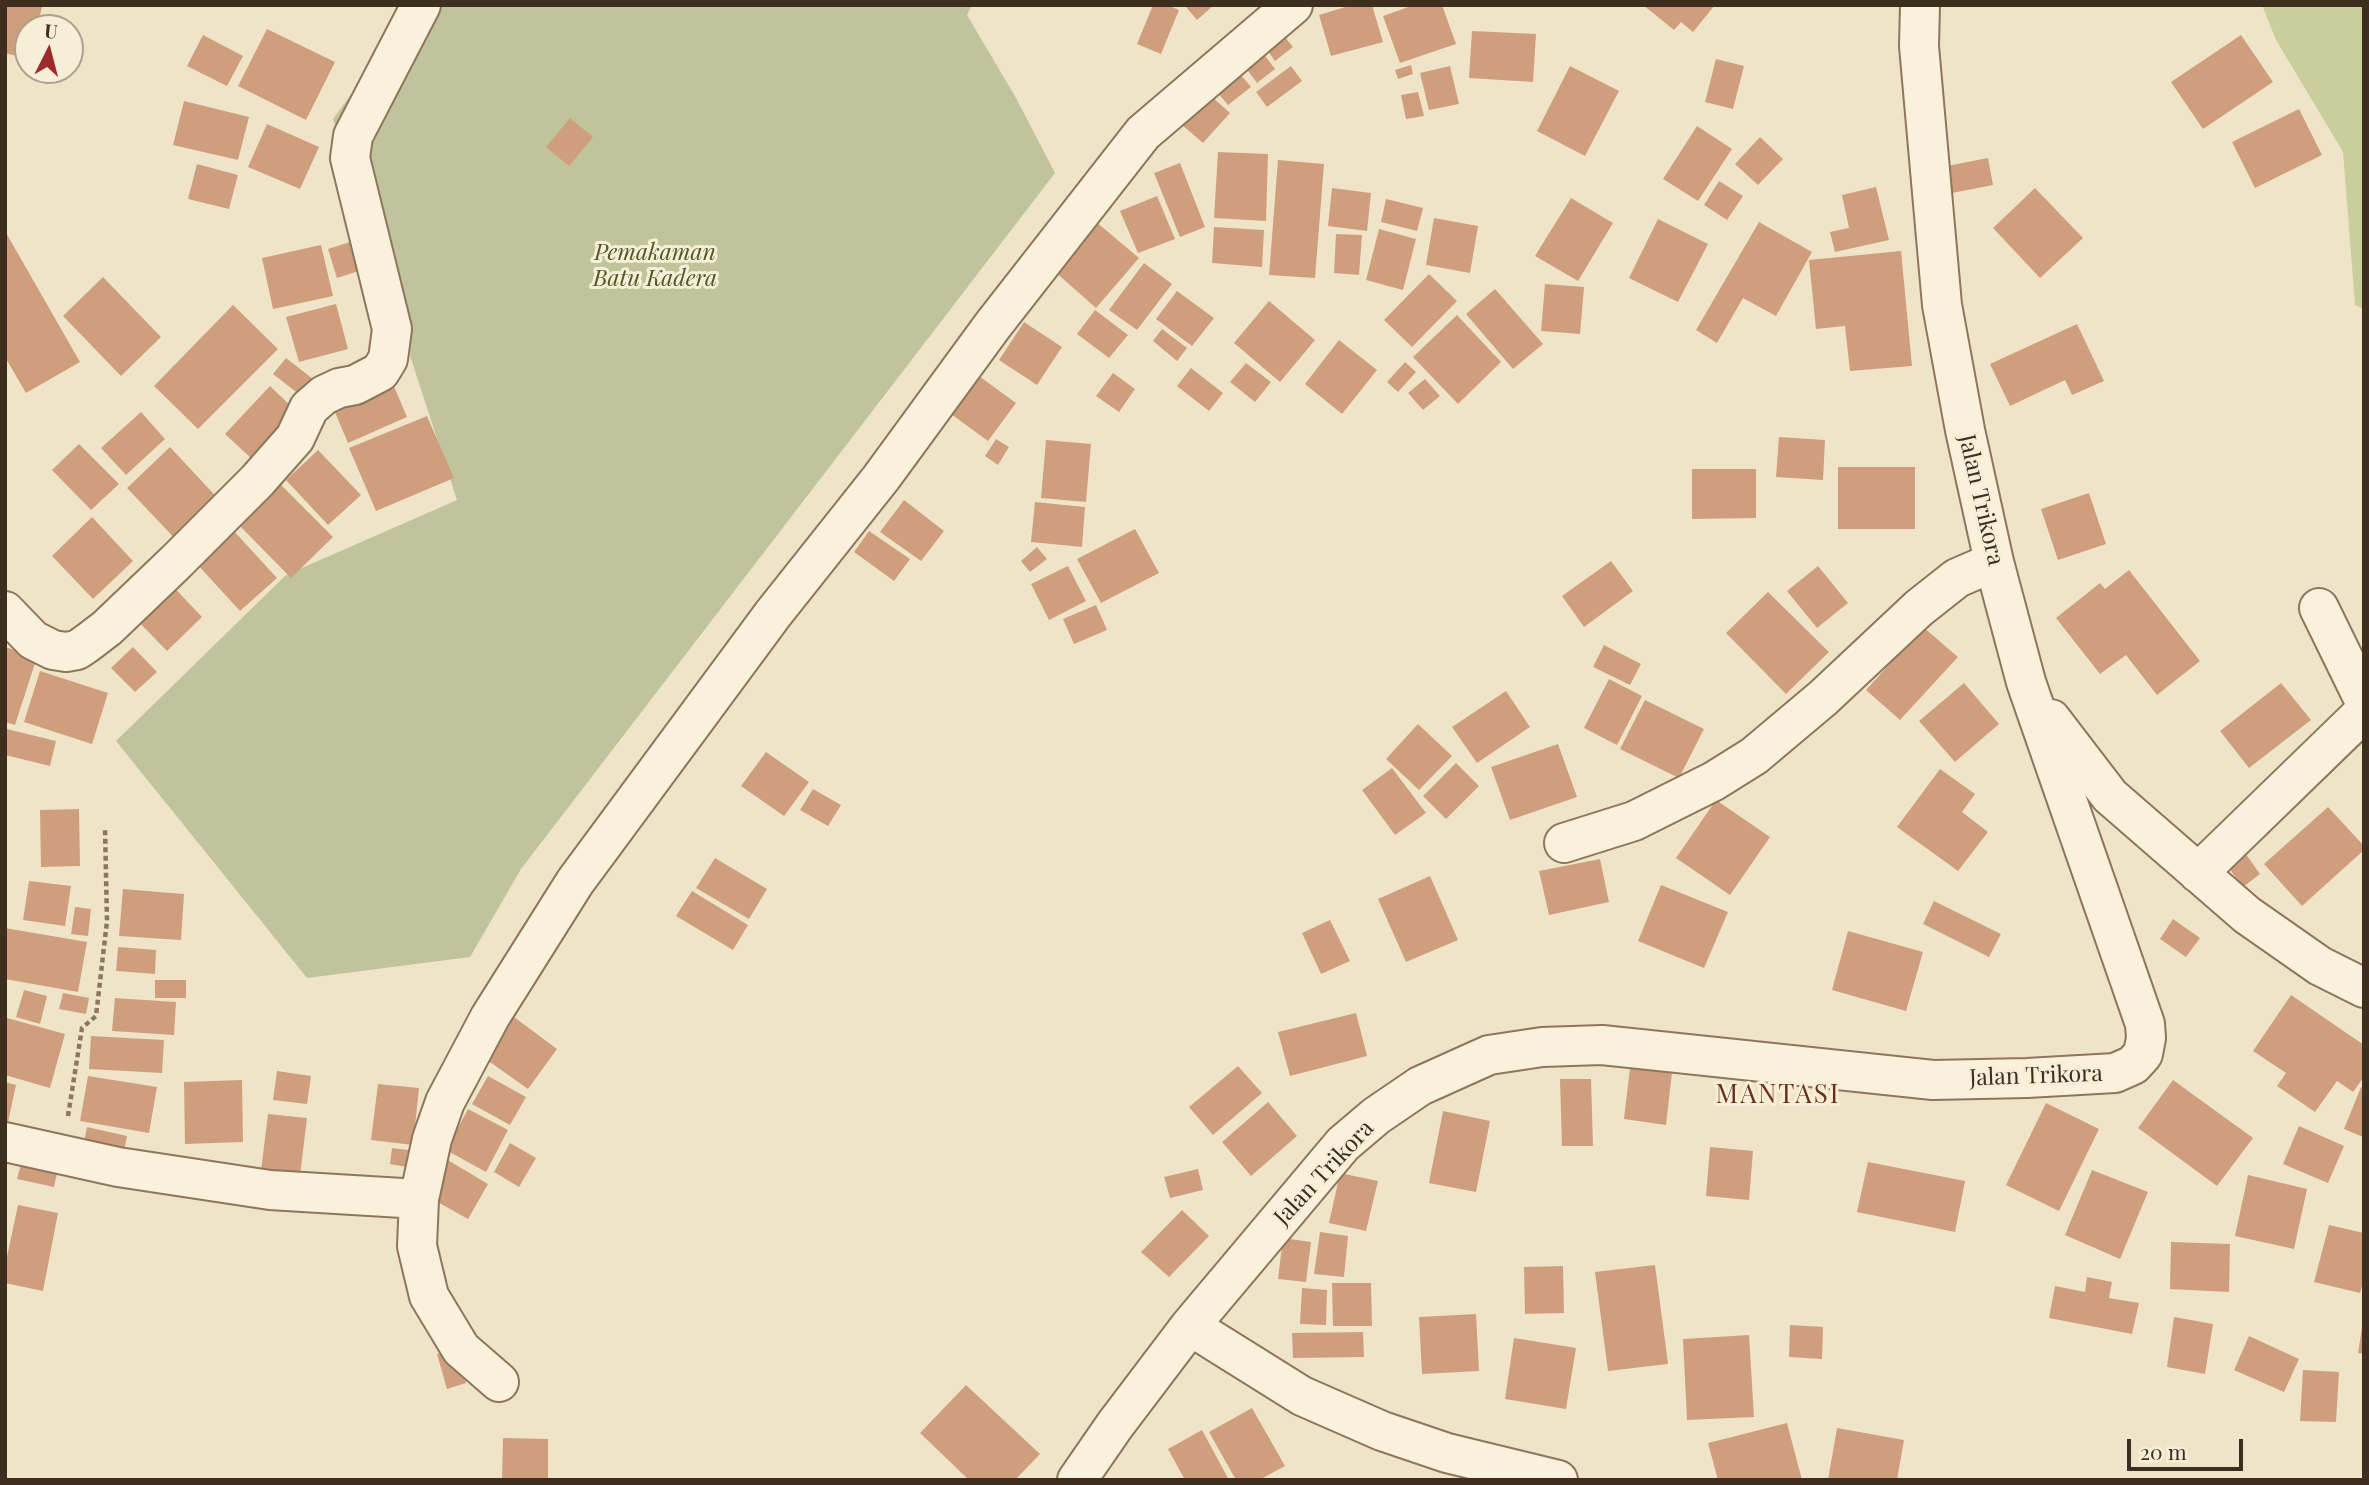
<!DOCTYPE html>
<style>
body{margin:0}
#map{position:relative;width:2369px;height:1485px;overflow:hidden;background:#f0e4c8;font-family:"Playfair Display",serif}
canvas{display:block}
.frame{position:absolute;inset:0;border:7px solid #3d2e20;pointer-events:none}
.north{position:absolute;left:14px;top:14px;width:70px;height:70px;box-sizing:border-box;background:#f7eed8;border:2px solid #ada18e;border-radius:50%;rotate:6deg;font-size:19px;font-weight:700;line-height:28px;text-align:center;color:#3d2e20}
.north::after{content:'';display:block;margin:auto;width:24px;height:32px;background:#9e2a2b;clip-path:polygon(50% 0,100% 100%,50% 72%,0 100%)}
.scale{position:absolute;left:2127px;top:1439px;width:116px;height:32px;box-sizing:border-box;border:4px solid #3d2e20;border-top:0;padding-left:9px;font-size:21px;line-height:24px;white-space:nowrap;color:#3d2e20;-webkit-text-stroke:5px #f7eed8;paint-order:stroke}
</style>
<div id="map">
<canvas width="2369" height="1485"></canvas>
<div class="frame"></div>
<div class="north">U</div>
<div class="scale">20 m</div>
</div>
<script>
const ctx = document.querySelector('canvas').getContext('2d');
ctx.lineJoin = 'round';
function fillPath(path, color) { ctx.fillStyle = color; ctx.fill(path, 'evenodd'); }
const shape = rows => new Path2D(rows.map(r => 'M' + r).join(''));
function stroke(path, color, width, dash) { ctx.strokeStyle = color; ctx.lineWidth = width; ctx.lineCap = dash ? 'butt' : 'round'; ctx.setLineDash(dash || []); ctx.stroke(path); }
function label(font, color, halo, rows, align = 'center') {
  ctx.font = font + ' "Playfair Display",serif'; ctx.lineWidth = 6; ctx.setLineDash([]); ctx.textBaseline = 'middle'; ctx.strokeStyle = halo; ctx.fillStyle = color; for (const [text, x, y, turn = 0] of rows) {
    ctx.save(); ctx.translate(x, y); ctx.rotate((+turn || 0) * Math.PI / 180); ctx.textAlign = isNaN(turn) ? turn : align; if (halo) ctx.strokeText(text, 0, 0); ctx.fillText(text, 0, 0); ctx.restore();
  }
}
const green = shape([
 [2262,5,2364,5,2364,309,2355,305,2343,152,2276,40]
]);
const cemetery = shape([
 [417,5,972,5,967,15,1016,98,1055,173,521,869,470,957,307,978,116,741,286,575,457,500,333,119]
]);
const building = shape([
 [5,5,42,7,37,28,28,28,28,59,5,53],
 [1153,5,1167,5,1179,10,1161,54,1137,44],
 [1188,5,1214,5,1197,20,1186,7],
 [1352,5,1372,5,1383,42,1331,56,1319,15],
 [1414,5,1442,5,1456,44,1400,63,1383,16],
 [1643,5,1715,5,1693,32,1681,22,1674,30],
 [267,29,335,62,306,120,238,86],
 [1280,31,1293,47,1275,61,1263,44],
 [1472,31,1536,34,1533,82,1469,78],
 [203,35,243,56,227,86,187,66],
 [2241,35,2273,82,2203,129,2171,82],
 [1260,49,1275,69,1257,83,1242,63],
 [1716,59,1744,66,1733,109,1705,102],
 [1411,65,1413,74,1398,79,1395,70],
 [1291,66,1302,81,1267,107,1256,92],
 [1450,66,1459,104,1429,110,1420,73],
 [1570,66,1619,91,1585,156,1537,131],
 [1235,68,1251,87,1228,105,1212,86],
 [1202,88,1230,113,1203,143,1175,119],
 [1418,92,1424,116,1406,119,1401,95],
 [184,101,249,117,238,160,173,145],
 [2299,109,2322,155,2255,188,2232,142],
 [570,118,593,137,569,166,546,147],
 [267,124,319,147,300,189,248,167],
 [1697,126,1732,149,1698,201,1663,179],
 [1760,137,1783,159,1758,185,1735,164],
 [1218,152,1268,154,1266,221,1214,218],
 [1988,158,1993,185,1952,193,1947,166],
 [1278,160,1324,164,1315,278,1269,275],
 [1180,163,1205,227,1180,237,1154,173],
 [197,164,238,175,229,209,188,199],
 [1719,181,1743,196,1727,220,1704,205],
 [1876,187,1889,240,1835,252,1830,232,1849,228,1842,195],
 [1332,188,1371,193,1367,231,1328,226],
 [2035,188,2083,238,2040,278,1993,228],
 [1157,196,1175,239,1138,253,1120,211],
 [1571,198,1613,223,1578,281,1535,256],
 [1386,199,1423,208,1417,231,1381,222],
 [1434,218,1478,226,1470,273,1426,265],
 [1658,219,1708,244,1678,302,1629,278],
 [1095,221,1139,258,1096,308,1053,270],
 [1759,222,1812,252,1776,316,1743,298,1717,343,1696,330],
 [1214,227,1264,230,1262,267,1212,263],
 [1379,229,1416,239,1403,290,1366,280],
 [5,231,80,362,26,393,5,357],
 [1336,234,1362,235,1359,275,1334,273],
 [356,240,365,269,337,278,328,249],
 [321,245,333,296,273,309,262,258],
 [1901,251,1912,366,1850,371,1845,326,1816,329,1809,260],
 [1144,263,1172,284,1137,330,1109,310],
 [1429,274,1457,301,1412,347,1384,320],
 [103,277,161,337,121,376,63,316],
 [1545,284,1584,287,1580,334,1541,331],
 [1495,289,1543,344,1513,369,1466,314],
 [1177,291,1214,318,1192,346,1156,319],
 [1269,301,1315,340,1280,382,1234,343],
 [336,304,348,349,299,362,286,317],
 [233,305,278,349,198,429,154,386],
 [1095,310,1128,335,1109,358,1077,334],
 [1457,315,1501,362,1458,404,1413,357],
 [1024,322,1062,347,1037,385,999,360],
 [2077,324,2104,381,2072,395,2065,380,2010,406,1990,364],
 [1162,329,1187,348,1177,361,1153,341],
 [1339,340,1377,370,1342,414,1305,384],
 [286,358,313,379,300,395,273,374],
 [1405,362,1416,372,1398,392,1387,382],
 [1246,363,1271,382,1255,402,1230,382],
 [1191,368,1223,393,1209,411,1177,386],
 [1113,373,1135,389,1119,412,1096,396],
 [979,376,1016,403,988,441,951,414],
 [1425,379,1440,396,1423,410,1408,393],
 [393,384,407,417,348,443,334,410],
 [270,386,297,412,253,460,225,434],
 [141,412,165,439,126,475,101,448],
 [427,416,454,478,376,511,349,448],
 [1779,437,1825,440,1823,480,1776,477],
 [996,439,1009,447,998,465,985,456],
 [1046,440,1091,444,1086,502,1041,498],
 [79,444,119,484,91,510,52,470],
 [170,447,224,505,181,545,127,488],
 [318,450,361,495,328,525,286,480],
 [1838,467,1915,467,1915,529,1838,529],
 [1692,469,1756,469,1756,518,1692,519],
 [279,483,333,537,291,578,238,524],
 [2089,493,2106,544,2058,560,2041,509],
 [904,500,944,531,921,561,880,532],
 [1035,502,1085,507,1082,547,1031,542],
 [92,517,133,561,93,599,52,556],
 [1135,529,1159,573,1101,603,1077,559],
 [233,530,277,578,240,611,196,563],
 [869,531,910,559,894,581,854,552],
 [1037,547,1047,559,1030,572,1021,561],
 [1611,561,1633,591,1584,627,1562,596],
 [1068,566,1086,601,1049,620,1031,584],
 [1818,566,1848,603,1817,628,1787,591],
 [2129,570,2200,661,2157,695,2126,655,2100,674,2056,618,2100,583,2105,589],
 [166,579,202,617,167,651,130,613],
 [1768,592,1829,652,1786,694,1726,633],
 [1096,605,1107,630,1074,644,1063,619],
 [1923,627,1958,657,1900,720,1866,690],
 [1604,645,1641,664,1630,685,1593,667],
 [5,647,37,657,15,725,5,722],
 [133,647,157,672,135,692,111,668],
 [40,671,108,693,92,744,24,722],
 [1609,679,1642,696,1617,745,1584,728],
 [1964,683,1999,724,1955,762,1919,721],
 [2281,683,2311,720,2249,768,2220,731],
 [1506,691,1530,727,1477,763,1452,727],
 [1645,700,1704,729,1679,778,1620,749],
 [1418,724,1452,756,1419,790,1386,759],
 [7,729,56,741,50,766,5,755],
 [1558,744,1577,797,1510,820,1491,767],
 [766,752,809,782,784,816,741,786],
 [1456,763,1479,786,1446,819,1423,796],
 [1392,768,1426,813,1395,835,1362,790],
 [1940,769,1975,794,1962,812,1988,832,1958,871,1897,827],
 [813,789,841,805,828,826,800,810],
 [1716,800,1770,837,1730,895,1676,858],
 [2328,807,2364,846,2364,850,2302,906,2264,864],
 [79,809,80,866,41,867,40,810],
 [2243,850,2260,874,2243,887,2225,863],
 [715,858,767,889,749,919,696,888],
 [1600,859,1609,902,1549,915,1539,871],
 [1430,876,1458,940,1406,962,1378,899],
 [29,881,71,886,65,926,23,920],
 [1661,885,1728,912,1704,968,1638,941],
 [123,889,184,894,181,940,119,936],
 [692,891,748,925,733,950,676,916],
 [1934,901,2001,934,1989,957,1923,924],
 [75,907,91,909,88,936,71,934],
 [2173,919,2200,938,2186,957,2160,939],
 [1330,920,1350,961,1321,974,1302,933],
 [5,928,87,942,78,992,5,979],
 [1848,931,1923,952,1906,1011,1832,990],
 [118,947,156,950,155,974,116,971],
 [155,980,186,980,186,998,155,998],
 [24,990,47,996,40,1024,16,1017],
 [63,993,89,998,86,1014,59,1009],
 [2291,995,2364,1045,2364,1077,2353,1092,2337,1081,2315,1112,2277,1086,2286,1073,2253,1051],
 [115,998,176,1002,174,1035,112,1031],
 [1356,1013,1367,1056,1290,1076,1278,1032],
 [510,1014,557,1049,528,1089,480,1055],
 [7,1018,65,1034,50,1088,5,1075],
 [91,1036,164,1040,162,1073,89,1069],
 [1238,1066,1262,1093,1213,1135,1189,1107],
 [1630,1068,1672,1072,1666,1125,1624,1119],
 [277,1071,311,1076,307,1104,273,1100],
 [88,1076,157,1087,149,1133,80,1121],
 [488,1076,526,1097,510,1125,472,1104],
 [1560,1079,1591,1079,1593,1146,1562,1146],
 [242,1080,243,1142,185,1144,184,1082],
 [2173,1080,2253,1138,2217,1186,2138,1128],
 [5,1082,16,1085,6,1132,5,1132],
 [378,1084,419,1088,413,1145,371,1140],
 [2361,1087,2364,1088,2363,1137,2344,1129],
 [1268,1102,1297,1136,1251,1176,1222,1142],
 [2046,1103,2099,1129,2059,1211,2006,1185],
 [468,1109,508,1130,486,1172,446,1150],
 [1443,1111,1490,1121,1476,1192,1429,1183],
 [268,1114,307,1118,300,1176,261,1171],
 [2299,1126,2344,1146,2328,1183,2283,1164],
 [87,1127,127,1136,122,1161,82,1152],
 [510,1143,536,1158,519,1187,494,1172],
 [1710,1147,1753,1151,1749,1200,1706,1196],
 [392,1148,408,1150,407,1167,390,1164],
 [23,1156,59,1164,54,1187,17,1179],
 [446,1159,488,1184,468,1219,425,1195],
 [1868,1162,1965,1181,1955,1232,1857,1212],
 [1198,1169,1203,1190,1170,1198,1164,1177],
 [2092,1170,2148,1192,2120,1259,2065,1235],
 [1340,1173,1378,1181,1366,1231,1329,1223],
 [2248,1175,2307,1189,2294,1249,2235,1236],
 [18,1205,58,1213,43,1291,5,1283,5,1266],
 [1182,1210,1209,1236,1169,1277,1141,1252],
 [2329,1225,2364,1233,2364,1279,2360,1293,2314,1282],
 [1320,1232,1348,1236,1344,1277,1314,1274],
 [1283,1238,1311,1242,1306,1282,1278,1279],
 [2171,1242,2230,1244,2229,1292,2170,1289],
 [1655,1265,1668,1364,1608,1371,1595,1272],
 [1563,1266,1564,1313,1525,1314,1524,1267],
 [2087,1277,2112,1282,2109,1298,2139,1303,2132,1334,2049,1318,2055,1286,2085,1292],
 [1332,1283,1371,1283,1372,1326,1333,1326],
 [1302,1288,1327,1290,1326,1325,1300,1324],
 [1476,1314,1479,1371,1422,1374,1419,1317],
 [2174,1317,2213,1324,2205,1374,2167,1367],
 [1790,1325,1823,1327,1822,1359,1789,1357],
 [2362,1327,2364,1327,2364,1354,2358,1353],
 [1363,1332,1364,1357,1293,1358,1292,1333],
 [1749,1335,1754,1417,1687,1420,1683,1339],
 [2249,1336,2299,1359,2284,1392,2234,1370],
 [1514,1338,1576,1348,1566,1409,1505,1399],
 [456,1349,466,1383,447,1389,437,1354],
 [2303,1370,2339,1372,2336,1422,2300,1421],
 [966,1385,1040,1454,1015,1480,969,1480,920,1433],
 [1252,1408,1285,1466,1259,1480,1236,1480,1209,1432],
 [1787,1423,1802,1480,1718,1480,1708,1443],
 [1837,1428,1904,1440,1897,1480,1828,1480],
 [1202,1430,1229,1480,1185,1480,1168,1449],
 [503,1438,548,1439,548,1480,502,1480]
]);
const path = shape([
 [68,1116,82,1028,96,1016,107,921,105,828]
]);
const minor = shape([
 [2319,608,2364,700],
 [5,611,33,640,53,650,66,652,77,650,86,644,107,628,176,562,257,481,295,438,309,408,324,395,339,388,355,385,380,372,388,359,392,329,350,158,353,136,421,5],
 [2051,719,2110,796,2247,915,2320,966,2364,988],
 [1564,843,1634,821,1714,781,1754,756,1823,698,1919,608,1957,578,1994,562],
 [2198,873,2364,712],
 [5,1142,118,1167,270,1190,419,1199],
 [1190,1326,1302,1396,1382,1431,1447,1453,1558,1480],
 [499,1382,461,1349,429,1296,417,1246,419,1199,432,1139,445,1102,490,1017,575,882,773,614,881,478,993,325,1143,133,1293,5],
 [1077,1480,1115,1425,1190,1326,1343,1144,1376,1116,1420,1086,1489,1055,1542,1047,1602,1045,1933,1080,2027,1078,2115,1073,2133,1065,2143,1054,2146,1038,2145,1024,2026,682,1994,562,1965,430,1942,305,1919,46,1920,5]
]);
const parkNames = [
 ["Pemakaman",655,253],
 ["Batu Kadera",655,279]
];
const streetNames = [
 ["Jalan Trikora",1981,500,77],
 ["Jalan Trikora",2036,1076,-2],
 ["Jalan Trikora",1324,1173,-47]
];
const quarterNames = [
 ["MANTASI",1778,1095]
];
fillPath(green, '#c9cf9b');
fillPath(cemetery, '#bfc49a');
fillPath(building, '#cf9f7d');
stroke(minor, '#8d765c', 42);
stroke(path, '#8d765c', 4.5, [5, 3.5]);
stroke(minor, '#faf1dc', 38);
label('italic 23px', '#4d5a26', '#f7eed8', parkNames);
label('23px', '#3d2e20', '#f7eed8', streetNames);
ctx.letterSpacing = '2px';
label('26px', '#6b2e1e', '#f7eed8', quarterNames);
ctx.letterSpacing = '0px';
</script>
